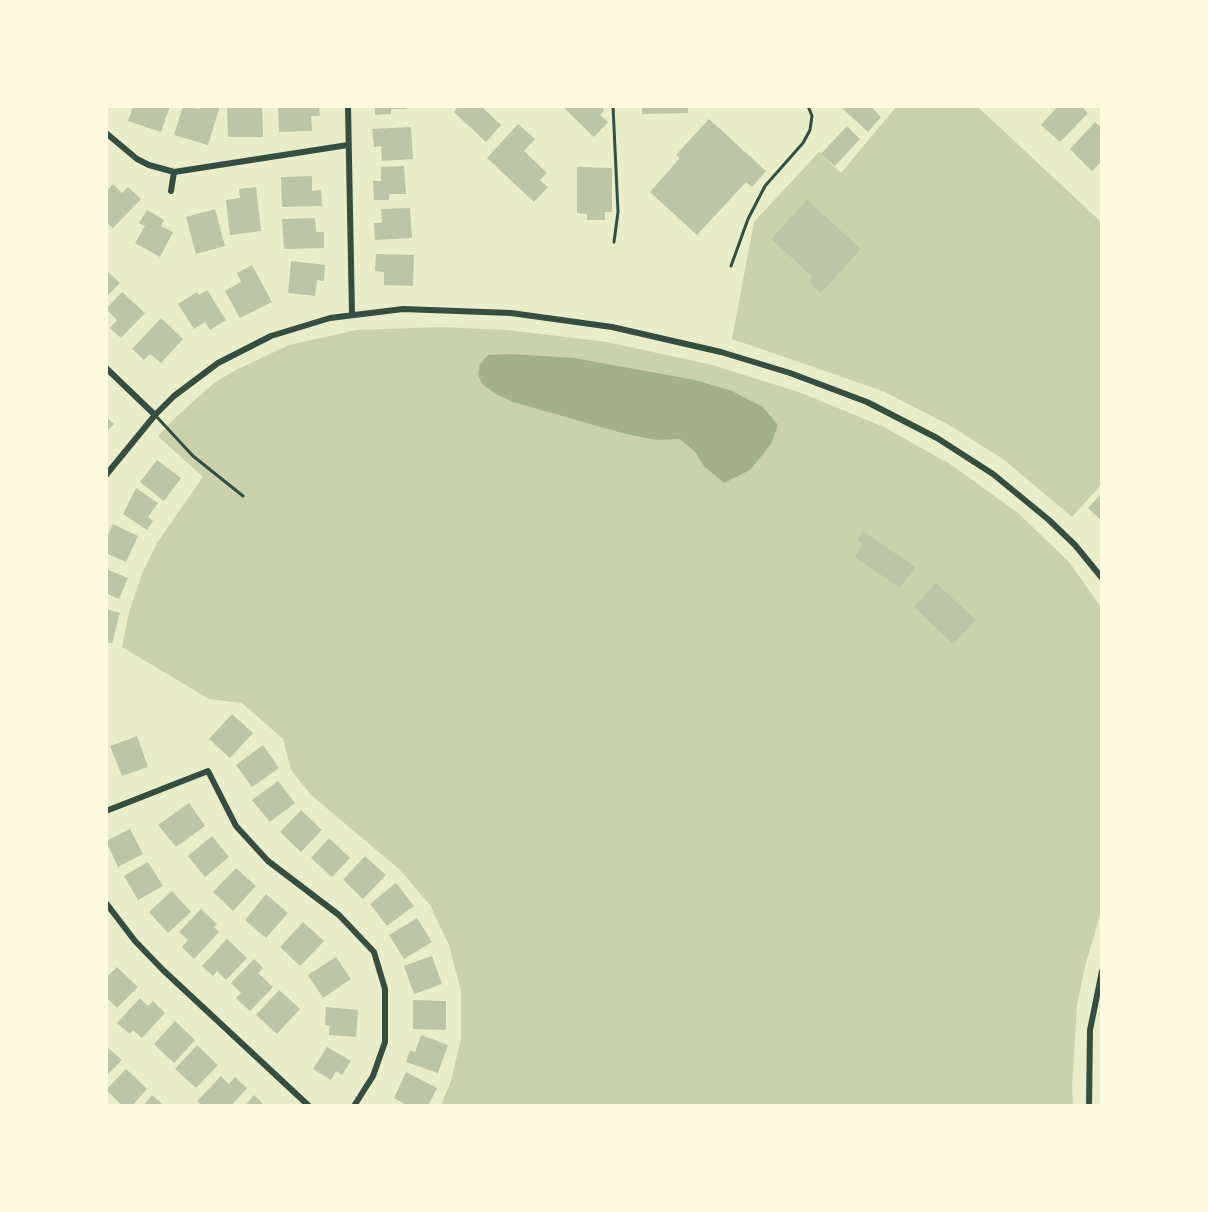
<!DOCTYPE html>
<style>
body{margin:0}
#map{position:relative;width:1208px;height:1212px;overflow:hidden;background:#e9edc9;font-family:Lato,sans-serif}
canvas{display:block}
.frame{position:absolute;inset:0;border:108px solid #fefae0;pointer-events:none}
</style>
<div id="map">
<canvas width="1208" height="1212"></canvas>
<div class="frame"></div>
</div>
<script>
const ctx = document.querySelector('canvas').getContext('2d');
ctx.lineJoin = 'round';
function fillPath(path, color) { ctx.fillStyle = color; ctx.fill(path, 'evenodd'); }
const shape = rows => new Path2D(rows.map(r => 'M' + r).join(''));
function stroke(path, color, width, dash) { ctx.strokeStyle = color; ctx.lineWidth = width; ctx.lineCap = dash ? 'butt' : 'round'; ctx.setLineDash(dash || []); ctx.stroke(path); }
const green = shape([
 [896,107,978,107,1101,222,1101,485,1072,517,1003,459,949,425,883,391,732,339,754,222,819,152,841,173],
 [441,327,508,330,607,342,712,365,799,392,884,427,950,464,1018,513,1069,562,1101,607,1101,912,1085,966,1077,1006,1072,1086,1073,1105,441,1105,451,1081,461,1038,461,991,449,945,430,905,399,869,311,795,291,770,283,739,242,703,209,699,122,647,129,612,142,574,157,543,203,477,158,436,177,416,214,383,236,370,289,345,356,330]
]);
const water = shape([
 [511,354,574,358,695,380,732,391,763,407,778,425,771,444,750,470,724,483,704,466,695,452,680,439,656,440,622,433,513,402,496,394,482,384,478,374,480,364,488,355]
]);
const building = shape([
 [133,106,170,106,161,132,128,121],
 [183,106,199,109,200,106,220,106,208,145,174,135],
 [227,106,262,106,263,137,228,137],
 [278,106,319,106,320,116,311,116,312,131,279,132],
 [375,106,407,106,407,109,391,109,391,114,375,115],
 [455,106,481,106,501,125,486,142,454,112,457,108],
 [562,106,601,106,604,110,600,115,608,122,594,137],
 [642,106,688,106,688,113,642,114],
 [840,106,870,106,881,117,868,132],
 [1058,106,1081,106,1088,113,1060,142,1041,125],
 [709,119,766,171,752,187,746,182,697,235,650,192,680,158,676,155],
 [1095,122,1102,128,1102,161,1092,171,1070,149],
 [518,124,535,139,524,151,547,173,540,180,548,187,534,202,487,158],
 [847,126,860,139,835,166,821,154],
 [411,127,413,159,382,161,381,146,374,147,372,129],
 [404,166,406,194,389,194,389,200,374,200,373,181,381,181,381,167],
 [577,167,612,168,612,212,605,212,605,220,587,220,587,214,577,213],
 [312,176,312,191,321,190,322,206,282,207,281,177],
 [113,184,122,193,128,187,141,199,113,228,106,222,106,192],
 [256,187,261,231,230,235,226,200,240,198,239,189],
 [807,200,861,249,821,293,809,282,813,277,771,239],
 [410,208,412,238,375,240,374,223,382,223,381,209],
 [215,209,225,246,196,254,186,217],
 [147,210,164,220,161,226,173,232,160,257,135,243,145,226,139,223],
 [315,218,316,232,324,232,324,248,284,249,282,219],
 [376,254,414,255,413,286,384,285,384,272,375,271],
 [291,261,325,265,324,281,317,280,315,296,288,293],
 [252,265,272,302,240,318,225,291,241,282,237,273],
 [106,270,120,283,106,297],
 [207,290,226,320,210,330,205,322,194,329,178,304,197,292,199,295],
 [122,292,145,313,121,338,110,328,117,320,106,309],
 [161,318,183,339,161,363,150,354,144,360,132,349],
 [106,417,114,424,106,432],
 [157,460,181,478,164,501,140,482],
 [136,488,158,503,148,517,153,521,147,530,123,514],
 [1102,493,1102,521,1088,508],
 [113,524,138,536,126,562,106,553,106,538],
 [863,531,915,567,900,588,855,557,863,544,857,540],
 [106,569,128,578,119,599,106,593],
 [936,583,976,620,953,644,914,607],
 [106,609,120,613,112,643,106,642],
 [232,714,253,733,230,758,209,739],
 [137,736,148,767,122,776,110,746],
 [263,745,279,768,252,787,236,765],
 [278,781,295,803,270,822,252,800],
 [189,803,205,826,176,847,158,825],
 [301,810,322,830,301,852,280,832],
 [130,829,143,854,118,867,106,841],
 [212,836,229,857,205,877,188,856],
 [329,838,350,858,332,877,311,858],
 [365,856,386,875,363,899,343,880],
 [148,862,163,886,138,900,124,876],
 [236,868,256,886,233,911,213,892],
 [396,883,414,906,387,926,370,904],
 [172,891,191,912,168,933,149,912],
 [266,894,288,913,266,938,245,920],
 [201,909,217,924,214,927,219,932,194,959,182,947,188,940,179,932],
 [417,918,432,942,404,959,389,935],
 [303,922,324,941,300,966,280,947],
 [227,939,247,958,226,980,217,971,213,976,202,966],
 [432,956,442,984,414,994,404,966],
 [336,957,351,979,323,998,308,975],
 [254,959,263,968,258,973,273,987,250,1011,236,998,241,993,231,983],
 [117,967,138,987,117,1008,106,997,106,978],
 [279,990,300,1009,277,1034,256,1015],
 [140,998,148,1006,153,1001,165,1013,142,1038,133,1030,130,1034,117,1023],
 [413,1000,446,1001,446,1030,413,1029],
 [326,1007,358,1010,356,1037,329,1035,330,1026,325,1025],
 [175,1021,195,1040,174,1063,154,1044],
 [421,1035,448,1045,438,1073,406,1062,410,1050,415,1052],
 [197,1045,218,1065,196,1088,175,1069],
 [106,1046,122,1060,106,1076],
 [327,1047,351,1061,342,1075,336,1071,331,1080,313,1069],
 [126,1069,147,1089,132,1106,123,1106,106,1090],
 [406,1072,437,1088,428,1106,408,1106,394,1098],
 [221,1076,229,1084,235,1077,247,1088,231,1106,202,1106,197,1101],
 [152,1095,164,1106,143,1106],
 [254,1095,265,1106,245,1106]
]);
const service = shape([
 [613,106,618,212,614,242],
 [731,266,748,219,765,186,803,143,810,130,812,116,808,106],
 [156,416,193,456,243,496]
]);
const minor = shape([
 [348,106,352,315],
 [106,133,137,159,149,165,174,172,348,145],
 [171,191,174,172],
 [106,368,155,415],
 [106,475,155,415,174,396,218,363,271,336,330,318,403,309,511,313,612,327,721,352,790,373,867,402,937,438,993,474,1049,520,1075,545,1102,578],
 [106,811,208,771,236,826,268,861,339,915,374,952,385,989,385,1042,373,1076,354,1106],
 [106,903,135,941,163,970,309,1106],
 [1089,1106,1090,1030,1102,971]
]);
fillPath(green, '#cad2ad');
fillPath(water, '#a3b18a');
fillPath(building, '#bcc5a7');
stroke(service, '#344e41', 3);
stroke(minor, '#344e41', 6);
</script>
